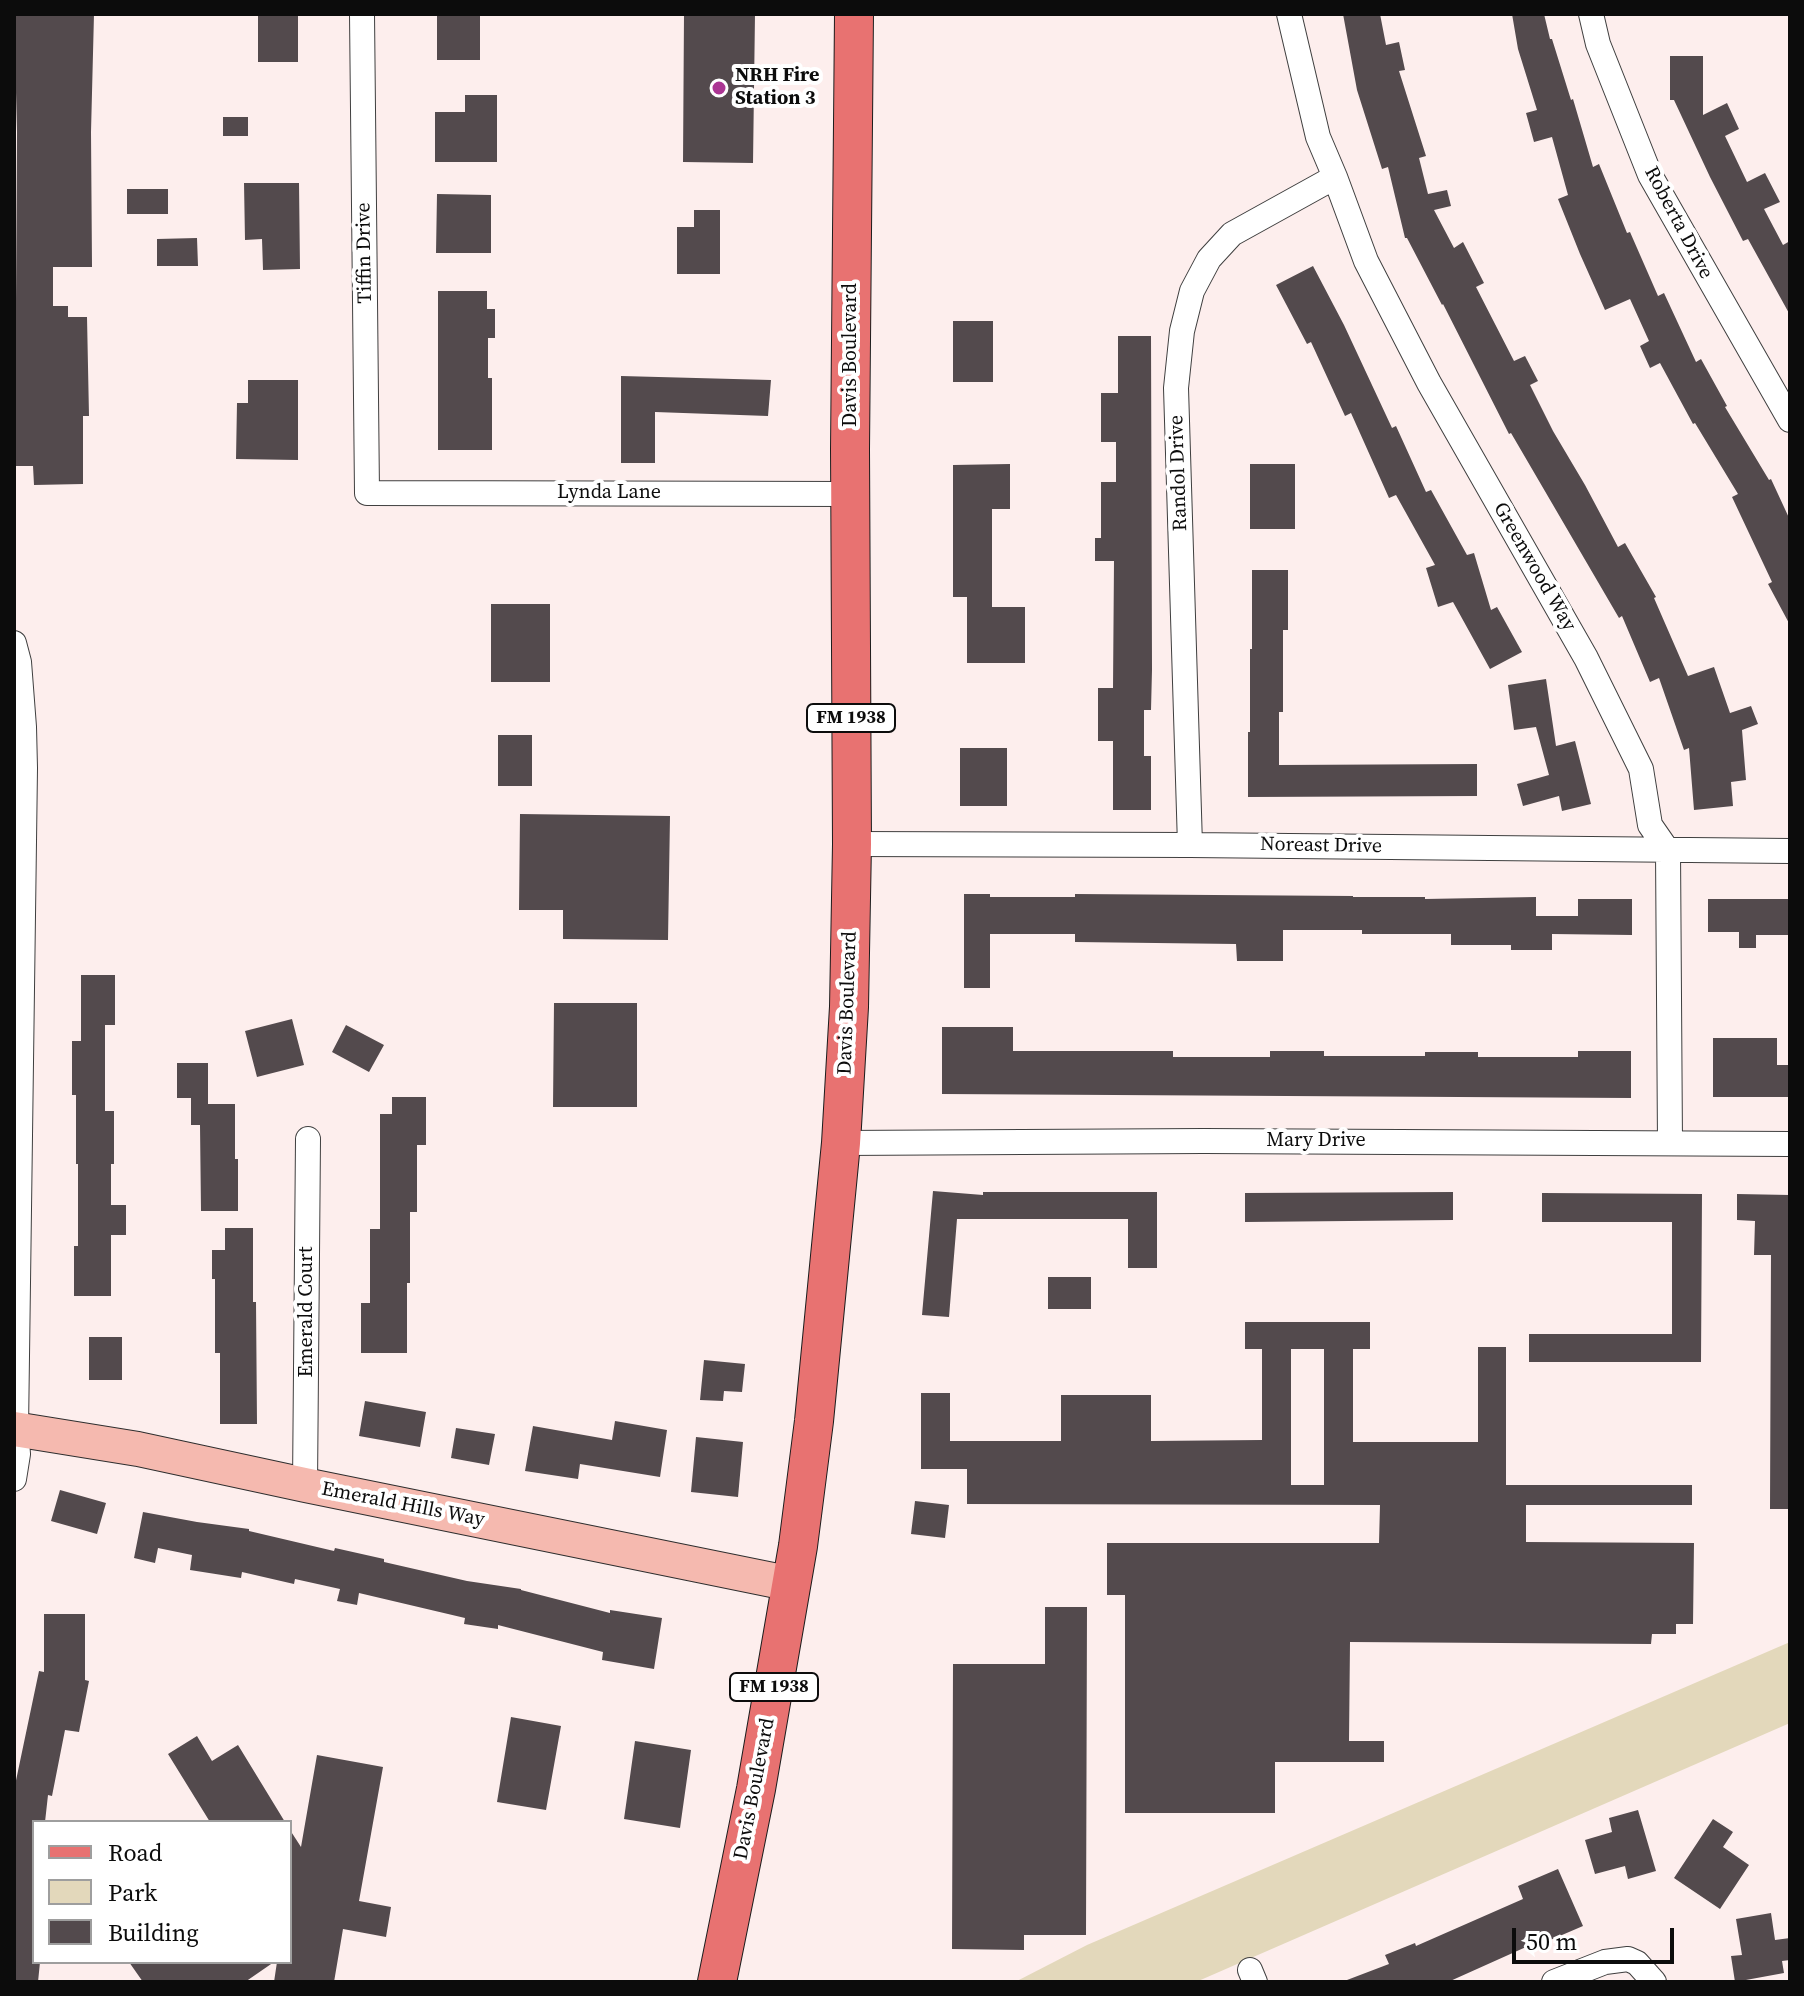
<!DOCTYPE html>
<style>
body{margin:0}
#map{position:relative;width:1804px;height:1996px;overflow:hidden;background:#fdeeed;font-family:"Source Serif 4",serif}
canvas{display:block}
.frame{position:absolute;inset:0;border:16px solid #0c0c0c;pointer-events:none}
.legend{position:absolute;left:32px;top:1820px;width:260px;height:144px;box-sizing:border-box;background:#fff;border:2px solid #9e9e9e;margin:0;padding:10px 14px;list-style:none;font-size:24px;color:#0c0c0c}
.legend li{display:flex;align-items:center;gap:16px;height:40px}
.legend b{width:40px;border:2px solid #9e9e9e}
.scale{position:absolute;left:1512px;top:1928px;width:162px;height:36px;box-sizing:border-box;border:4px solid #0c0c0c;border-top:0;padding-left:10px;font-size:24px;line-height:28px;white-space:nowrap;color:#0c0c0c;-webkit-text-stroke:6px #fff;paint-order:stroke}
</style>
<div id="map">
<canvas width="1804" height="1996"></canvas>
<div class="frame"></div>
<ul class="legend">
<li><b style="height:10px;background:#e87271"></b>Road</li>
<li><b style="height:22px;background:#e3d8bb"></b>Park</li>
<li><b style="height:22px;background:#534a4d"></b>Building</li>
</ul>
<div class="scale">50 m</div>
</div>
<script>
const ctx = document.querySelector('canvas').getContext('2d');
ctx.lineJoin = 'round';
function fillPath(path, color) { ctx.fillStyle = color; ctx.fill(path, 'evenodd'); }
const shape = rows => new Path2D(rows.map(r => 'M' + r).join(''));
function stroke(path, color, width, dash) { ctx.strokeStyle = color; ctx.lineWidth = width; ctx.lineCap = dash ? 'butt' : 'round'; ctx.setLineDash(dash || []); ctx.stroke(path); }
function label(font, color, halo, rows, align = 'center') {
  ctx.font = font + ' "Source Serif 4",serif'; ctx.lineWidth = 8; ctx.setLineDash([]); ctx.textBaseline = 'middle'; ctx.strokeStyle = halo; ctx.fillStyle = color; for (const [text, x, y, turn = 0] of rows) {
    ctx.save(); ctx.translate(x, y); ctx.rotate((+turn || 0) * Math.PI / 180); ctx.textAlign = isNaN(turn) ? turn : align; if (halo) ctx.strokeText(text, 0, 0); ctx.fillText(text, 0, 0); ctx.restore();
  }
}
const green = shape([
 [1790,1642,1790,1723,1196,1982,1015,1982,1087,1945]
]);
const building = shape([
 [14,14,94,14,91,132,92,267,53,267,53,306,68,306,68,317,87,317,89,416,83,416,83,484,34,485,33,466,15,466,17,132],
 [258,14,298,14,298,62,258,62],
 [437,14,480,14,480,60,437,60],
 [684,14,755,14,753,163,683,162],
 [1343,14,1380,14,1386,45,1399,42,1405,70,1399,71,1426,156,1419,158,1428,194,1447,190,1451,206,1434,210,1454,248,1463,242,1484,283,1476,287,1514,361,1525,356,1538,381,1530,385,1553,431,1585,485,1618,547,1625,543,1656,597,1654,598,1688,676,1714,667,1730,713,1751,706,1758,724,1742,730,1746,780,1731,782,1733,806,1694,810,1689,748,1684,750,1659,678,1650,682,1622,616,1619,618,1511,433,1509,434,1443,304,1442,305,1407,238,1405,238,1388,167,1382,169,1357,90],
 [1512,14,1544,14,1550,39,1552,39,1571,100,1573,99,1593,167,1599,164,1627,233,1630,232,1658,296,1664,293,1696,362,1701,359,1727,406,1725,407,1769,480,1771,479,1790,520,1790,625,1768,584,1772,582,1732,497,1738,494,1695,423,1693,424,1660,363,1650,368,1640,346,1649,341,1630,299,1605,310,1580,254,1558,199,1568,195,1552,137,1534,142,1526,113,1537,110,1518,49],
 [1670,56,1703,56,1703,115,1727,103,1739,129,1725,136,1747,182,1765,173,1780,202,1764,209,1783,245,1790,241,1790,315,1748,239,1743,241,1710,177,1674,100,1670,100],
 [465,95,497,95,497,162,435,162,435,112,465,112],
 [223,117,248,117,248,136,223,136],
 [244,183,299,183,300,269,263,270,262,239,245,240],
 [127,189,168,189,168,214,127,214],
 [437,194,491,195,491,253,436,253],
 [694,210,720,210,720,274,677,274,677,227,694,227],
 [197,238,198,266,157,266,157,239],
 [1313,266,1344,325,1392,428,1396,426,1426,492,1431,490,1467,555,1474,553,1491,610,1497,607,1522,652,1490,669,1453,602,1438,607,1426,568,1435,565,1396,495,1389,498,1351,413,1345,416,1311,342,1307,344,1276,285],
 [438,291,487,291,487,309,495,309,495,338,488,338,488,378,492,378,492,450,438,450],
 [953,321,993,321,993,382,953,382],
 [1118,336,1151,336,1152,670,1151,710,1144,710,1144,756,1151,756,1151,810,1113,810,1113,741,1098,741,1098,688,1113,688,1114,561,1095,561,1095,538,1101,538,1101,482,1116,482,1116,442,1101,442,1101,393,1118,393],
 [621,376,771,380,768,416,655,412,655,463,621,463],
 [248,380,298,380,298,460,236,459,237,403,248,403],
 [1010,464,1010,509,992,509,992,607,1025,607,1025,663,967,663,967,597,953,597,953,465],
 [1250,464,1295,464,1295,529,1250,529],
 [1252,570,1288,570,1288,630,1283,630,1283,712,1279,712,1279,765,1477,764,1477,796,1248,797,1248,732,1250,732,1250,649,1252,649],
 [491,604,550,604,550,682,491,682],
 [1546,679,1556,746,1575,741,1591,804,1562,811,1559,796,1523,806,1517,784,1549,775,1536,727,1514,730,1508,685],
 [498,735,532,735,532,786,498,786],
 [960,748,1007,748,1007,806,960,806],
 [520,814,670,816,668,940,563,939,563,910,519,910],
 [964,894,990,894,990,897,1075,897,1075,894,1353,896,1353,897,1425,897,1425,899,1536,897,1536,916,1578,916,1578,899,1632,899,1632,935,1552,934,1552,950,1511,950,1511,945,1451,945,1451,934,1362,934,1362,930,1283,930,1283,961,1237,961,1236,944,1075,942,1075,934,990,934,990,988,964,988],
 [1708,899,1790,899,1790,935,1756,935,1756,948,1739,948,1739,932,1708,932],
 [81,975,115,975,115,1025,105,1025,105,1111,114,1111,114,1164,111,1164,111,1205,126,1205,126,1235,111,1235,111,1296,74,1296,74,1246,78,1246,78,1164,76,1164,76,1095,72,1095,72,1041,81,1041],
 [554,1003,637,1003,637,1107,553,1107],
 [292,1019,304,1065,257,1077,245,1031],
 [346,1025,384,1045,369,1072,332,1052],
 [942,1027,1013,1027,1013,1051,1173,1051,1173,1057,1270,1057,1270,1051,1324,1051,1324,1056,1425,1056,1425,1052,1478,1052,1478,1057,1578,1057,1578,1051,1631,1051,1631,1098,942,1094],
 [1713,1038,1777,1038,1777,1065,1790,1065,1790,1097,1713,1097],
 [177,1063,208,1063,208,1104,235,1104,235,1159,238,1159,238,1211,201,1211,200,1125,191,1125,191,1098,177,1098],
 [392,1097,426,1097,426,1145,417,1145,417,1212,410,1212,410,1283,407,1283,407,1353,361,1353,361,1303,370,1303,370,1229,380,1229,380,1114,392,1114],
 [933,1191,983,1195,983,1192,1157,1192,1157,1268,1128,1268,1128,1219,957,1219,949,1317,922,1315],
 [1453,1192,1453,1220,1245,1222,1245,1193],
 [1542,1193,1702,1194,1701,1362,1529,1362,1529,1334,1672,1334,1672,1222,1542,1222],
 [1737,1194,1790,1195,1790,1509,1770,1509,1771,1255,1754,1255,1755,1221,1737,1220],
 [225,1228,253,1228,253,1302,256,1302,257,1424,220,1424,220,1353,215,1353,215,1279,212,1279,212,1250,225,1250],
 [1048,1277,1091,1277,1091,1309,1048,1309],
 [1245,1322,1370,1322,1370,1349,1353,1349,1353,1442,1478,1442,1478,1347,1506,1347,1506,1485,1692,1485,1692,1505,1526,1505,1526,1542,1694,1543,1693,1624,1676,1624,1676,1634,1652,1634,1651,1644,1350,1642,1349,1741,1384,1741,1384,1762,1275,1762,1275,1813,1125,1813,1125,1595,1107,1595,1107,1543,1379,1543,1380,1505,967,1504,967,1469,921,1469,921,1393,950,1393,950,1441,1061,1441,1061,1395,1151,1395,1151,1441,1262,1440,1262,1349,1245,1349],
 [1291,1349,1324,1349,1324,1485,1291,1485],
 [89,1337,122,1337,122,1380,89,1380],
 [704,1360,745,1364,742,1392,724,1391,723,1401,700,1400],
 [365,1401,426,1412,420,1447,359,1436],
 [615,1421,667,1430,660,1477,580,1464,578,1479,525,1471,533,1426,612,1440],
 [456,1428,495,1434,489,1465,451,1458],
 [696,1437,743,1442,738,1497,691,1492],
 [60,1490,106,1503,97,1534,51,1521],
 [915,1501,949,1505,945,1538,911,1534],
 [143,1512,197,1522,249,1529,249,1531,334,1551,335,1548,384,1559,384,1562,467,1581,521,1589,521,1590,610,1613,610,1610,662,1618,654,1669,602,1660,603,1652,498,1625,498,1629,464,1624,465,1618,359,1593,357,1605,337,1601,340,1589,295,1579,294,1584,242,1572,241,1578,190,1570,192,1555,158,1548,155,1563,134,1558],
 [1045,1607,1087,1607,1086,1935,1024,1935,1024,1950,952,1949,953,1664,1045,1664],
 [44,1614,85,1614,85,1680,89,1681,79,1732,65,1730,52,1796,48,1795,45,1822,34,1822,34,1962,40,1962,38,1982,14,1982,14,1790,39,1671,44,1672],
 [511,1717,561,1726,546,1810,497,1802],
 [197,1736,212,1761,238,1745,285,1822,210,1822,168,1754],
 [635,1741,691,1750,680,1828,624,1819],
 [317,1755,383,1767,359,1901,391,1907,386,1937,343,1929,334,1982,274,1982,277,1962,290,1962,290,1830,301,1847],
 [1638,1810,1656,1871,1628,1879,1625,1866,1595,1874,1585,1840,1612,1832,1609,1818],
 [1713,1819,1733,1832,1723,1847,1749,1865,1720,1909,1674,1878],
 [1558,1869,1583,1926,1527,1950,1526,1947,1448,1982,1347,1982,1347,1980,1389,1964,1385,1955,1415,1943,1416,1946,1523,1899,1518,1886],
 [1771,1913,1775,1940,1790,1938,1790,1960,1782,1961,1784,1973,1735,1982,1731,1956,1742,1955,1736,1919],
 [129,1962,274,1962,245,1982,143,1982]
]);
const street = shape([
 [362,14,367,493,850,494],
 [1289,14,1318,137,1335,177,1366,261,1429,383,1586,658,1641,769,1650,825,1668,851,1670,1143],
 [1591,14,1598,44,1650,175,1790,420],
 [14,643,19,662,24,727,25,768,16,1429,18,1454,14,1479],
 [852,844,1190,845,1790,851],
 [1190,845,1176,388,1182,331,1192,291,1209,259,1232,234,1335,177],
 [841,1143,1204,1141,1790,1144],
 [305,1485,308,1139],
 [1250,1970,1255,1982],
 [1554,1982,1605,1962,1628,1959,1637,1963,1654,1982]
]);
const secondary = shape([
 [14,1429,138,1449,305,1485,792,1584]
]);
const primary = shape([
 [717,1982,756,1789,798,1546,814,1421,841,1143,849,1007,852,844,850,449,854,14]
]);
const markers = [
 [719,88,8,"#ab3593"]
];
const shields = [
 [851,718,88],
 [774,1687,88]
];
const shieldNames = [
 ["FM 1938",851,718],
 ["FM 1938",774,1687]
];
const poiNames = [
 ["NRH Fire",735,76],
 ["Station 3",735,99]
];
const streetNames = [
 ["Roberta Drive",1678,223,62],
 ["Tiffin Drive",365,253,-91],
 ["Davis Boulevard",851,355,-90],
 ["Randol Drive",1179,473,-92],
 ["Lynda Lane",609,493],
 ["Greenwood Way",1534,567,60],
 ["Noreast Drive",1321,846,1],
 ["Davis Boulevard",848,1003,-88],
 ["Mary Drive",1316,1141],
 ["Emerald Court",307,1312,-90],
 ["Emerald Hills Way",403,1505,11],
 ["Davis Boulevard",755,1789,-79]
];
fillPath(green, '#e3d8bb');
fillPath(building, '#534a4d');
stroke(street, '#3f3f3f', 26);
stroke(secondary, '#2e2e2e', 36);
stroke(primary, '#1d1d1d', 40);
stroke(street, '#fff', 24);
stroke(secondary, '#f5b9af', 34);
stroke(primary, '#e87271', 38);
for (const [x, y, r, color] of markers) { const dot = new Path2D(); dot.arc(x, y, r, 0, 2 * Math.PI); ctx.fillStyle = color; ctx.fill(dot); stroke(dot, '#fff', 3); }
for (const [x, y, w] of shields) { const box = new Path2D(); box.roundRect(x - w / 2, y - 14, w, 28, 6); ctx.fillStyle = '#fff'; ctx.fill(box); stroke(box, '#0c0c0c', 2); }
label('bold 18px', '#0c0c0c', null, shieldNames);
label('bold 20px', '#0c0c0c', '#fff', poiNames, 'left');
label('20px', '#0c0c0c', '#fff', streetNames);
</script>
